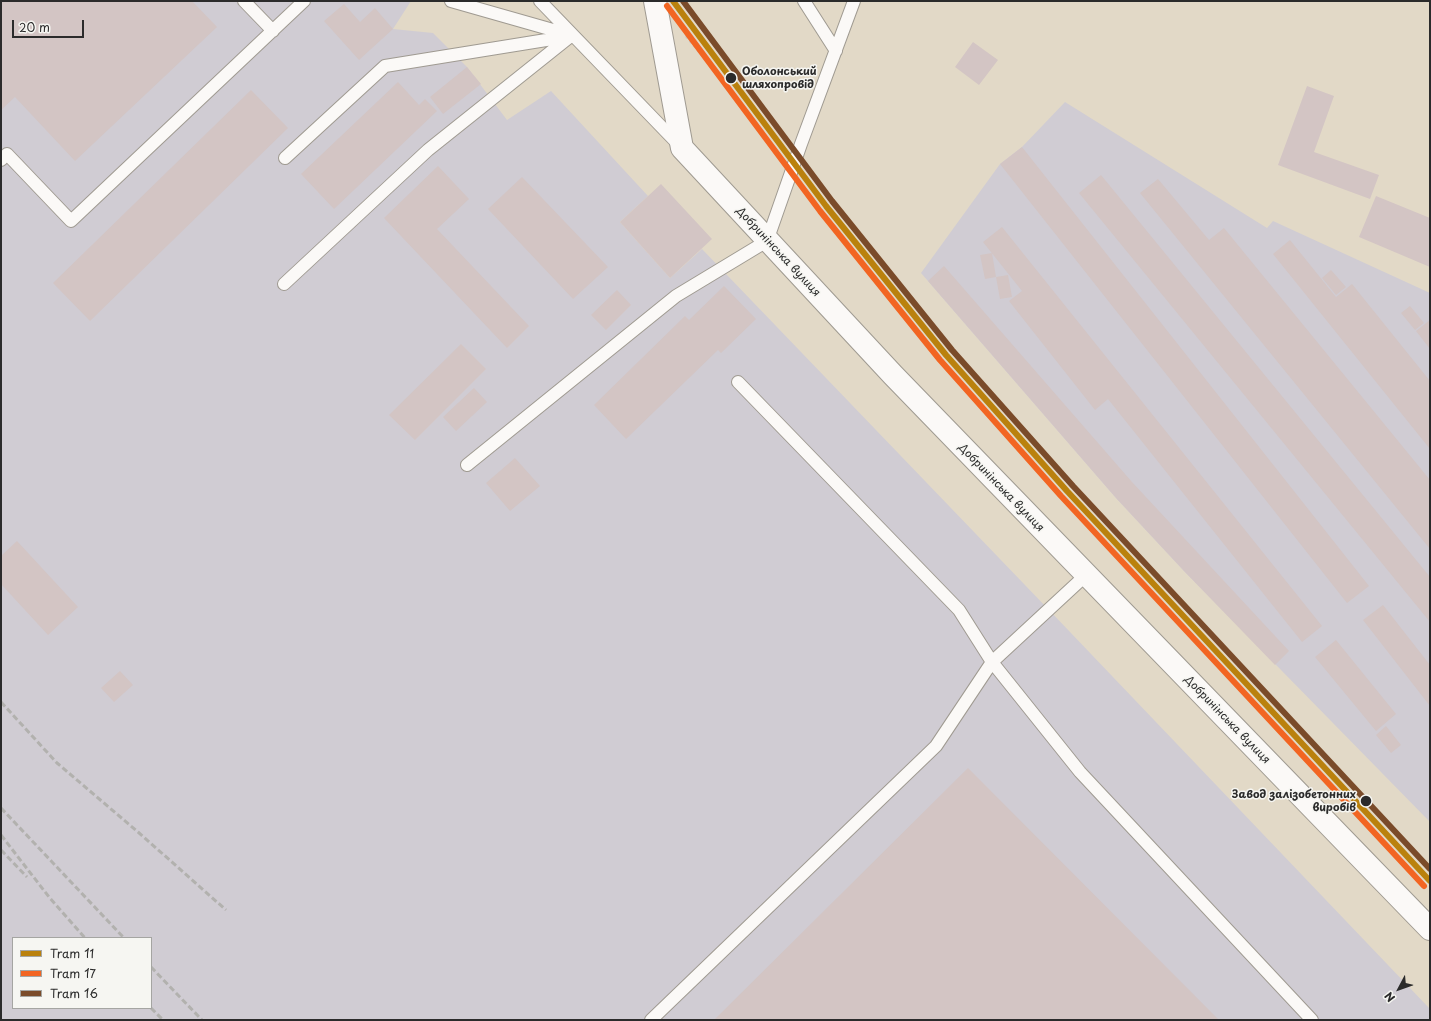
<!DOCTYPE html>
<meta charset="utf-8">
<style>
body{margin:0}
#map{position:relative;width:1431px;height:1021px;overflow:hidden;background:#e2d9c7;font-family:"Playpen Sans",sans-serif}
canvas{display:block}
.frame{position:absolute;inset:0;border:2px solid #2b2b2b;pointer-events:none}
.legend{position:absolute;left:12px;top:937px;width:140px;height:72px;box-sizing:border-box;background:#f6f6f2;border:1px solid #a5a5a2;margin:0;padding:5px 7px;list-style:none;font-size:12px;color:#2b2b2b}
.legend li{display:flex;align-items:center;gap:8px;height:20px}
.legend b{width:20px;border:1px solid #a5a5a2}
.north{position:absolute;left:1379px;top:969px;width:40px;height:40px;-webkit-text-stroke:3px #f6f6f2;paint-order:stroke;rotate:229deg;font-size:11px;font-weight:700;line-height:16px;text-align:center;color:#2b2b2b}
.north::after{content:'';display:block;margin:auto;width:14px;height:18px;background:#2b2b2b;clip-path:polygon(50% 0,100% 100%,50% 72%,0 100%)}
.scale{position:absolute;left:12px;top:20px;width:72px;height:18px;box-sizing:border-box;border:2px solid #2b2b2b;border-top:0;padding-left:5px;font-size:12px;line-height:14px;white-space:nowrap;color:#2b2b2b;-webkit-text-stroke:3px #f6f6f2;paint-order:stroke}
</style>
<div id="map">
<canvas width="1431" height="1021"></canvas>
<div class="frame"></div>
<ul class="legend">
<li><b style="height:5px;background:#ba810d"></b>Tram 11</li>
<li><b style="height:5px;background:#f26522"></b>Tram 17</li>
<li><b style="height:5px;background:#7a4b2a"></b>Tram 16</li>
</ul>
<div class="north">N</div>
<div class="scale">20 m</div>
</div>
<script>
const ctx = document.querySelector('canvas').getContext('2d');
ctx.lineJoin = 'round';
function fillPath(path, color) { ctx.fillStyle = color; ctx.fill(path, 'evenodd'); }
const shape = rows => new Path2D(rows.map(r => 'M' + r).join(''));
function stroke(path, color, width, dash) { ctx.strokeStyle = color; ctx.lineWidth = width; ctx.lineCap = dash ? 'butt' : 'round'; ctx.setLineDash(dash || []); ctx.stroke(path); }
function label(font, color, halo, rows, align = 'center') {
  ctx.font = font + ' "Playpen Sans",sans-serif'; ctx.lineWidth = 3; ctx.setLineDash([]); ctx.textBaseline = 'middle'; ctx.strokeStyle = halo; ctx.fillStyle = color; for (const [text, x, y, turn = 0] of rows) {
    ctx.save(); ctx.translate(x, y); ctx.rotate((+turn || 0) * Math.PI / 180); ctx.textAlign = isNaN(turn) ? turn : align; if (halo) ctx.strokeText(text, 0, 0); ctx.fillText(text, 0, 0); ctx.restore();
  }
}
const industrial = shape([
 [1,1,411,1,393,29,433,33,467,67,507,120,551,91,648,196,620,222,670,278,702,249,1049,610,1430,1009,1430,1020,1,1020],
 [13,938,151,938,151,1008,13,1008],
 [1065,102,1267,228,1273,221,1430,293,1430,822,1184,571,1116,498,921,273,1000,164,1022,147]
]);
const building = shape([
 [1,1,192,1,217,27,75,161,15,97,1,110],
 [344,4,360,22,375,8,393,29,359,60,324,21],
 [973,42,998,60,979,85,955,67],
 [467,67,481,84,443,114,430,97],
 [398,82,419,105,425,99,437,111,334,209,301,174],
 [1307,86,1334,96,1314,152,1379,175,1370,199,1278,165],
 [251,90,288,128,90,321,53,283],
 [1022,147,1369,586,1347,603,1000,164],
 [438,166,469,199,437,229,529,326,507,348,384,218],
 [1101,175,1430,577,1430,622,1079,193],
 [522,177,608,267,573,299,488,209],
 [1158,179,1209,240,1224,228,1430,480,1430,549,1140,193],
 [661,184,712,239,670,278,620,222],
 [1376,196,1430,218,1430,267,1359,237],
 [1002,227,1322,626,1302,642,1108,399,1095,410,1009,301,1022,291,983,242],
 [1290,240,1336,297,1352,284,1430,381,1430,449,1273,254],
 [992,253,996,277,985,279,980,255],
 [944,266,1132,482,1289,651,1275,665,1184,571,1116,498,928,281],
 [1331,270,1346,287,1336,295,1322,278],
 [1008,275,1012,297,1000,299,996,277],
 [724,286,756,319,721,353,718,350,626,439,594,405,685,316,689,320],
 [617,290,631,305,606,330,591,315],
 [1410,306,1424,323,1415,330,1401,313],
 [1430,320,1430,349,1416,331],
 [461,344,486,369,415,440,389,415],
 [474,388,487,402,456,431,443,417],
 [515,458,540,486,510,511,486,483],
 [17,541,78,607,48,635,1,584,1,556],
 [1383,605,1430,665,1430,706,1363,620],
 [1336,640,1396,714,1376,731,1315,657],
 [120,671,133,685,114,702,101,688],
 [1386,726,1401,745,1391,753,1376,735],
 [968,768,1219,1020,714,1020]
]);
const path = shape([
 [686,36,710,65]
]);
const lane = shape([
 [244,1,273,31],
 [451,1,567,34],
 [540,1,680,146],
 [804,1,836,51],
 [285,158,385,66,571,36],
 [1,160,7,154,71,221,304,1],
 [284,284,428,150,572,35],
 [738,382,959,610,992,662,1080,772,1312,1020],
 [467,465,676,296,767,241,801,144,854,1],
 [651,1020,936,746,992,662,1086,575]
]);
const street = shape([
 [655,1,682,148,893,375,1430,929]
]);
const rail = shape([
 [1,702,57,763,138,832,226,910],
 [1,808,124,938],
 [1,835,49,897,85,938],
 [1,850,27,877],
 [151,967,202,1020],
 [151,1008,163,1020]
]);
const tram1 = shape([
 [673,1,826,206,946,355,1067,491,1430,881]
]);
const tram2 = shape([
 [667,6,820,211,940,360,1061,496,1424,886]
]);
const tram3 = shape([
 [683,1,832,201,952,350,1073,486,1430,869]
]);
const markers = [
 [731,78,6,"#2b2b2b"],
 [1366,801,6,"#2b2b2b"]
];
const stopNames = [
 ["Оболонський",742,72],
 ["шляхопровід",742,85],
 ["Завод залізобетонних",1356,795,"right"],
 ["виробів",1356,808,"right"]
];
const streetNames = [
 ["Добринінська вулиця",778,252,47],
 ["Добринінська вулиця",1001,488,46],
 ["Добринінська вулиця",1227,720,46]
];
fillPath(industrial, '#d0ccd3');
fillPath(building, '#d3c5c4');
stroke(lane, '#9f9a91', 14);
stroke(street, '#9f9a91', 24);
stroke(path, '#c8c5c2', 2.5, [3, 3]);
stroke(lane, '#fbf9f7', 12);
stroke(street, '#fbf9f7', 22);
stroke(rail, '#b2b1ae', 3, [6, 3]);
stroke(tram1, '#ba810d', 6);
stroke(tram2, '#f26522', 6);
stroke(tram3, '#7a4b2a', 6);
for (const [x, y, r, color] of markers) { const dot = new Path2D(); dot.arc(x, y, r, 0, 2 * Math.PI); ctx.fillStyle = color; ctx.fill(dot); stroke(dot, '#f6f6f2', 1.5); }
label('bold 11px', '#2b2b2b', '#f6f6f2', stopNames, 'left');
label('11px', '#2b2b2b', '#f6f6f2', streetNames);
</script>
